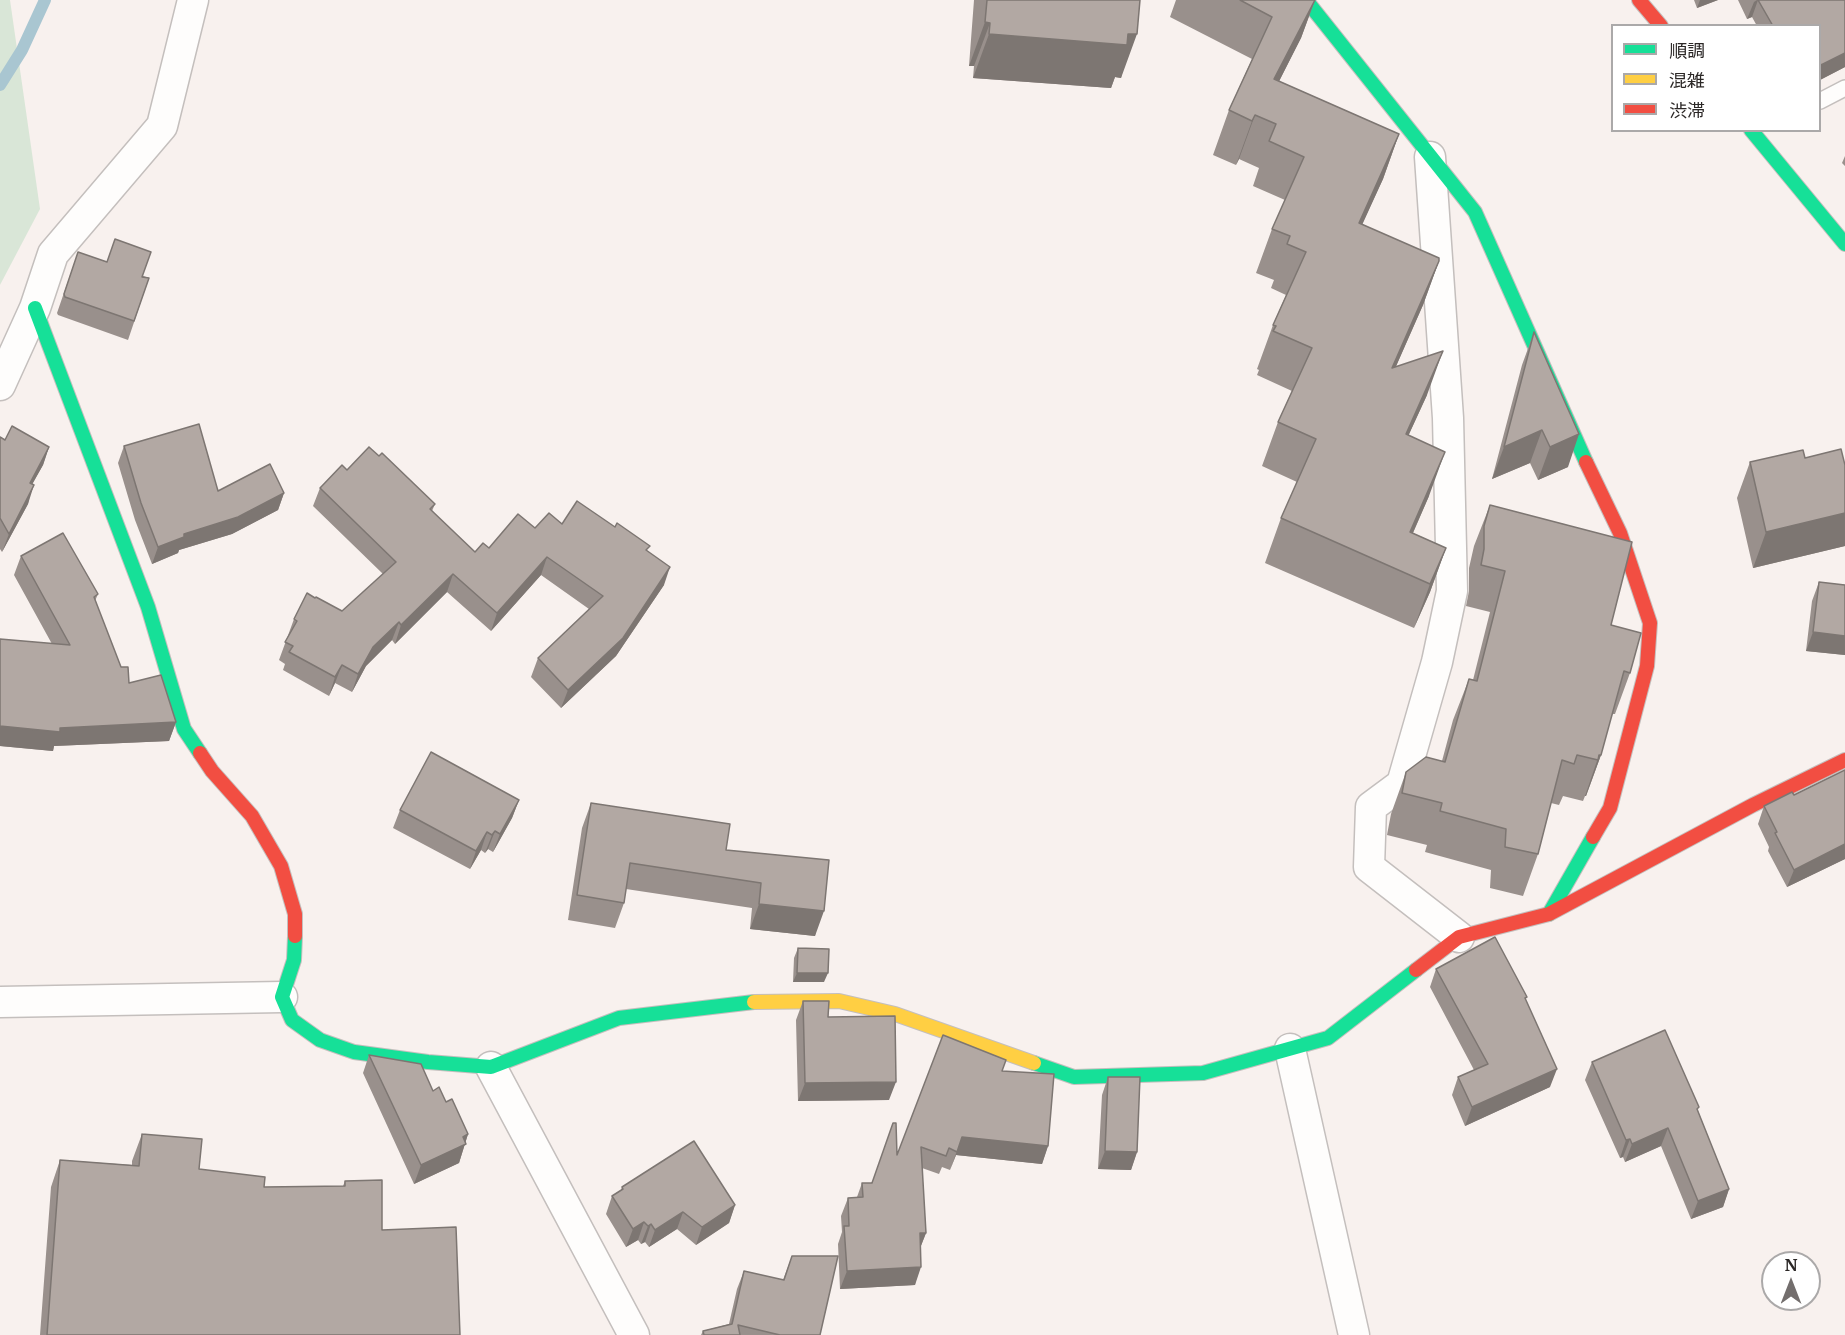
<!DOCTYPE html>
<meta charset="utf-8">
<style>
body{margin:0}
#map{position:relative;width:1845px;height:1335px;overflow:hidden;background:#f8f1ee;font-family:Merriweather,"Noto Sans JP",serif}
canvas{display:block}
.legend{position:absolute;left:1611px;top:24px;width:210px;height:108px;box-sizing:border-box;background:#fff;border:2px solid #aba9a9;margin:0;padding:8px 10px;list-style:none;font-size:18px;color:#2c2827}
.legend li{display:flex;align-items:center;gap:12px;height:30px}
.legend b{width:30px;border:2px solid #aba9a9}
.north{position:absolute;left:1761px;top:1251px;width:60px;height:60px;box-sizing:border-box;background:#fff;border:2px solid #aba9a9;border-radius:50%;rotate:0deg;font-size:16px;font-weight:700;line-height:24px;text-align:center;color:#2c2827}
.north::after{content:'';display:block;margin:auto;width:21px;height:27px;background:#736e6d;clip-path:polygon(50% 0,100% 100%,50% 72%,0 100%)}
</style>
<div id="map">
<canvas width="1845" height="1335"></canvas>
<ul class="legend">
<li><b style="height:8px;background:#16e098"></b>順調</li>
<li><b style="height:8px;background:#ffcf43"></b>混雑</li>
<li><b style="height:8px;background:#f24e42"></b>渋滞</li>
</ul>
<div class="north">N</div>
</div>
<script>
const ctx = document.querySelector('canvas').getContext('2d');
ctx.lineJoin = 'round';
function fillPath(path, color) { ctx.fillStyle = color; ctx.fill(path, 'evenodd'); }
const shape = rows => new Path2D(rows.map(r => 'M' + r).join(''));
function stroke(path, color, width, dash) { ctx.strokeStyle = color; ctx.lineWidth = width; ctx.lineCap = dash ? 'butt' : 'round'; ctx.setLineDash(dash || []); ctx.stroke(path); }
const green = shape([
 [0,0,10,0,40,209,0,285]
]);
const stream = shape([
 [0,85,22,50,45,0]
]);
const lane = shape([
 [1820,101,1845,88]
]);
const street = shape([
 [1430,157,1448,418,1452,591,1437,662,1402,784,1371,807,1369,867,1459,937],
 [0,385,35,308,53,254,162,126,193,0],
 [0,1002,282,997],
 [1290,1049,1354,1335],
 [491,1067,634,1335]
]);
const fast = shape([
 [1306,0,1475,212,1586,462],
 [1751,130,1845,244],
 [35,308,148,607,184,729,200,753],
 [1549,914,1593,837],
 [295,936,294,960,282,997,292,1020,320,1040,354,1052,428,1062,491,1067,619,1018,754,1002],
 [1034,1063,1074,1077,1203,1073,1328,1038,1416,970]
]);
const slow = shape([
 [754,1002,839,1001,895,1014,1034,1063]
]);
const jam = shape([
 [1639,0,1661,26],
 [1586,462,1620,533,1650,623,1647,666,1610,808,1593,837],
 [200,753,212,771,252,816,281,866,295,914,295,936],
 [1416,970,1459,937,1549,914,1753,805,1845,760]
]);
const wall = shape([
 [974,0,1140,0,1121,78,1115,77,1111,88,973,78,974,66,969,66],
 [1176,0,1315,0,1301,38,1279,81,1399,134,1383,179,1362,224,1439,261,1423,305,1396,366,1427,395,1408,436,1429,496,1413,533,1446,548,1430,592,1414,628,1265,563,1281,518,1297,482,1262,466,1278,422,1292,391,1257,375,1259,370,1257,369,1273,325,1286,295,1271,288,1274,280,1256,273,1272,229,1285,200,1253,186,1259,168,1239,159,1236,165,1213,155,1229,110,1252,59,1170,17],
 [1694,0,1718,0,1697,8],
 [1738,0,1845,0,1845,67,1820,80,1820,26,1757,26,1752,17,1747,19],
 [1845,156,1845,166,1842,163],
 [78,252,149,278,128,340,58,315,57,313],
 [1534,332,1568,467,1538,480,1530,463,1492,479,1522,365],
 [0,437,5,440,49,447,43,465,32,484,28,504,2,552,0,549],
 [124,446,218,491,284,493,278,510,232,534,179,550,178,553,152,564,135,520,118,463],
 [379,456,435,504,432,511,475,552,489,548,535,528,562,524,648,551,664,585,616,656,561,708,531,677,538,658,589,609,541,575,491,631,447,592,395,644,392,640,366,666,352,692,335,683,329,696,283,670,285,664,279,660,294,619,342,611,383,574,313,506,320,488,347,470],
 [1805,458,1845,465,1845,546,1753,568,1737,498,1750,462],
 [1490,505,1611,625,1630,673,1615,714,1612,714,1601,755,1586,796,1585,796,1583,801,1563,796,1559,805,1551,803,1538,854,1523,896,1490,888,1491,870,1425,852,1427,845,1387,835,1391,814,1406,772,1442,761,1453,720,1469,679,1473,680,1490,612,1466,606,1469,591,1469,568,1474,546],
 [21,556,98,594,95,601,121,667,129,683,176,722,169,741,54,746,53,751,0,746,0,639,52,644,14,575],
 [1819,582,1845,585,1845,655,1806,651,1812,601],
 [1845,770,1845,859,1787,887,1768,851,1769,847,1758,824,1764,806,1794,795],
 [519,800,512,818,493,852,488,849,485,853,481,850,470,869,393,828,400,810],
 [591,803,726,850,829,860,815,936,750,929,752,908,626,889,624,903,615,928,568,920,582,828],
 [798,948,824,982,793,982,794,958],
 [1436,969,1550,1087,1465,1126,1452,1095,1458,1077,1474,1070,1430,987],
 [803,1001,828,1017,889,1100,798,1101,796,1020],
 [369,1055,433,1091,446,1102,468,1134,459,1163,414,1184,363,1073],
 [1592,1062,1698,1111,1729,1189,1723,1207,1691,1219,1661,1146,1625,1162,1623,1157,1620,1158,1585,1080],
 [1002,1071,1048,1146,1042,1164,956,1155,950,1170,942,1167,939,1174,922,1168,926,1233,920,1248,915,1285,840,1289,838,1244,842,1232,841,1216,848,1198,857,1197,862,1183,871,1183,897,1155],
 [1108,1077,1137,1152,1131,1170,1098,1169,1102,1095],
 [142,1134,199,1169,264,1187,343,1186,345,1181,460,1335,40,1335,51,1187,60,1160,132,1165,132,1161],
 [622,1187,735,1205,729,1223,696,1245,677,1229,649,1247,645,1242,641,1244,638,1240,626,1247,606,1214,612,1196,621,1190],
 [792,1256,820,1335,701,1335,703,1331,729,1324,737,1289,744,1271,783,1280]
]);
const shadedWall = shape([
 [1315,0,1301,38,1261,117,1274,79],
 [1700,0,1718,0,1697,8],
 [1757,0,1758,0,1752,17,1747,19,1754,2],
 [985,22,990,23,974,66,969,66],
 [989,34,1137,34,1121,78,1115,77,1111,88,973,78],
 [1845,53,1845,67,1820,80,1820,70,1821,65],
 [1255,115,1239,159,1236,165,1252,121],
 [1399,134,1383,179,1343,267,1359,223],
 [1439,261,1423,305,1376,412,1392,368],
 [1443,351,1427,395,1389,478,1406,434],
 [1542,430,1530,463,1492,479,1504,447],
 [1579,434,1568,467,1538,480,1550,447],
 [49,447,43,465,23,501,30,483],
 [1445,452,1429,496,1397,569,1410,532],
 [34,485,28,504,2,552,9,534],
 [284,493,278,510,232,534,179,550,178,553,152,564,158,547,184,534],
 [1845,513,1845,546,1753,568,1766,532],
 [1446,548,1430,592,1414,628,1430,584],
 [547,557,541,575,491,631,497,613],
 [670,567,664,585,616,656,561,708,568,690],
 [453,574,447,592,395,644,401,625],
 [399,622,392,640,366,666,352,692,358,674,373,647],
 [1813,632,1845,636,1845,655,1806,651],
 [342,665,335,683,329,696,335,677],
 [176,722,169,741,54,746,53,751,0,746,0,726,60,728],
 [1599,755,1601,755,1586,796,1585,796],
 [519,800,512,818,493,852,500,834],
 [495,831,488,849,485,853,492,835],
 [487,832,481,850,470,869,476,851],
 [1845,844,1845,859,1787,887,1794,870],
 [759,904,824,911,815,936,750,929],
 [797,973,828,973,824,982,793,982],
 [1557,1069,1550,1087,1465,1126,1472,1107],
 [896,1082,889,1100,798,1101,805,1083],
 [1668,1128,1661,1146,1625,1162,1632,1144],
 [468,1134,459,1163,414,1184,421,1165],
 [962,1137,1048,1146,1042,1164,956,1155,950,1170],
 [1630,1139,1623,1157,1620,1158,1626,1140],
 [1105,1151,1137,1152,1131,1170,1098,1169],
 [1729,1189,1723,1207,1691,1219,1698,1201],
 [735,1205,729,1223,696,1245,702,1227],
 [683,1212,677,1229,649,1247,655,1230],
 [644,1222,638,1240,626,1247,633,1229],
 [651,1224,645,1242,641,1244,648,1226],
 [920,1233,926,1233,919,1251],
 [921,1267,915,1285,840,1289,847,1271]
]);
const building = shape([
 [987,0,1140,0,1137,34,1128,34,1127,45,989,34,990,23,985,22,987,0],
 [1240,0,1315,0,1274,79,1399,134,1359,223,1439,258,1439,261,1392,368,1443,351,1406,434,1445,452,1410,532,1446,548,1430,584,1281,518,1316,439,1278,422,1312,348,1273,331,1276,326,1273,325,1306,252,1287,244,1290,236,1272,229,1304,157,1269,141,1276,124,1255,115,1252,121,1229,110,1272,17,1240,0],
 [1758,0,1845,0,1845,53,1821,65,1820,63,1820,26,1773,26,1758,0],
 [115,239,151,252,142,277,149,278,134,321,65,297,64,294,78,252,107,262,115,239],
 [1534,332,1579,434,1550,447,1542,430,1504,447,1534,332],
 [199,424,218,491,270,464,284,493,238,517,184,534,184,537,158,547,141,503,124,446,199,424],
 [12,426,49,447,30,483,34,485,9,534,0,518,0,437,5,440,12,426],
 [369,447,379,456,382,453,435,504,430,509,475,552,483,543,489,548,518,514,535,528,549,513,562,524,577,501,615,527,617,523,650,546,646,550,670,567,623,638,568,690,538,658,603,596,547,557,497,613,453,574,401,625,399,622,373,647,358,674,342,665,335,677,289,652,293,646,285,642,297,621,294,619,307,593,315,598,316,597,342,611,396,562,320,488,342,465,347,470,369,447],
 [1841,449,1845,465,1845,513,1766,532,1750,462,1803,450,1805,458,1841,449],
 [1490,505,1632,542,1611,625,1641,633,1630,673,1624,671,1601,755,1599,755,1598,760,1577,755,1574,764,1562,760,1538,854,1505,847,1506,829,1440,811,1442,803,1402,793,1406,772,1426,757,1445,762,1469,679,1477,681,1505,571,1481,565,1484,549,1484,526,1490,505],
 [63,533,98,594,94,597,121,667,128,667,129,683,161,675,176,722,60,728,60,732,0,726,0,639,70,645,21,556,63,533],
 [1819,582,1845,585,1845,636,1813,632,1819,582],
 [431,752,519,800,500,834,495,831,492,835,487,832,476,851,400,810,431,752],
 [1845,770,1845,844,1794,870,1775,833,1777,832,1764,806,1792,792,1794,795,1845,770],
 [591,803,730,824,726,850,829,860,824,911,759,904,761,883,630,863,624,903,577,895,591,803],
 [1495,937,1527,997,1525,998,1557,1069,1472,1107,1458,1077,1488,1064,1436,969,1495,937],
 [798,948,829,949,828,973,797,973,798,948],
 [803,1001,829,1001,828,1017,895,1016,896,1082,805,1083,803,1001],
 [1665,1030,1699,1107,1697,1109,1729,1189,1698,1201,1668,1128,1632,1144,1630,1139,1626,1140,1592,1062,1665,1030],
 [943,1035,1006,1060,1002,1071,1054,1074,1048,1146,962,1137,957,1152,949,1148,946,1156,921,1147,926,1233,920,1233,921,1267,847,1271,844,1226,849,1226,848,1198,863,1197,862,1183,872,1183,893,1123,896,1123,897,1155,943,1035],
 [369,1055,421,1064,433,1091,439,1087,446,1102,452,1099,468,1134,463,1137,466,1144,421,1165,369,1055],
 [1108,1077,1140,1077,1137,1152,1105,1151,1108,1077],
 [142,1134,202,1139,199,1169,265,1177,264,1187,345,1186,345,1181,382,1180,382,1230,456,1227,460,1335,47,1335,60,1160,139,1166,142,1134],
 [694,1141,735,1205,702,1227,683,1212,655,1230,651,1224,648,1226,644,1222,633,1229,612,1196,623,1189,622,1187,694,1141],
 [792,1256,838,1256,820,1335,780,1335,738,1325,740,1335,704,1335,703,1331,732,1324,744,1271,784,1280,792,1256]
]);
fillPath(green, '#d9e6d7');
stroke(stream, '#a9c6d1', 12);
stroke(lane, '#c4bfbd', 18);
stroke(street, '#c4bfbd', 33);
stroke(fast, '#c4bfbd', 16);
stroke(slow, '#c4bfbd', 16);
stroke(jam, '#c4bfbd', 16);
stroke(lane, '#fefdfc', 15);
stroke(street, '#fefdfc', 30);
stroke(fast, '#16e098', 14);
stroke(slow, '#ffcf43', 14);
stroke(jam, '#f24e42', 14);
fillPath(wall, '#99908c');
fillPath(shadedWall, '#7d7672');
fillPath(building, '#b2a8a3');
stroke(building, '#7d7672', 1.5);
</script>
